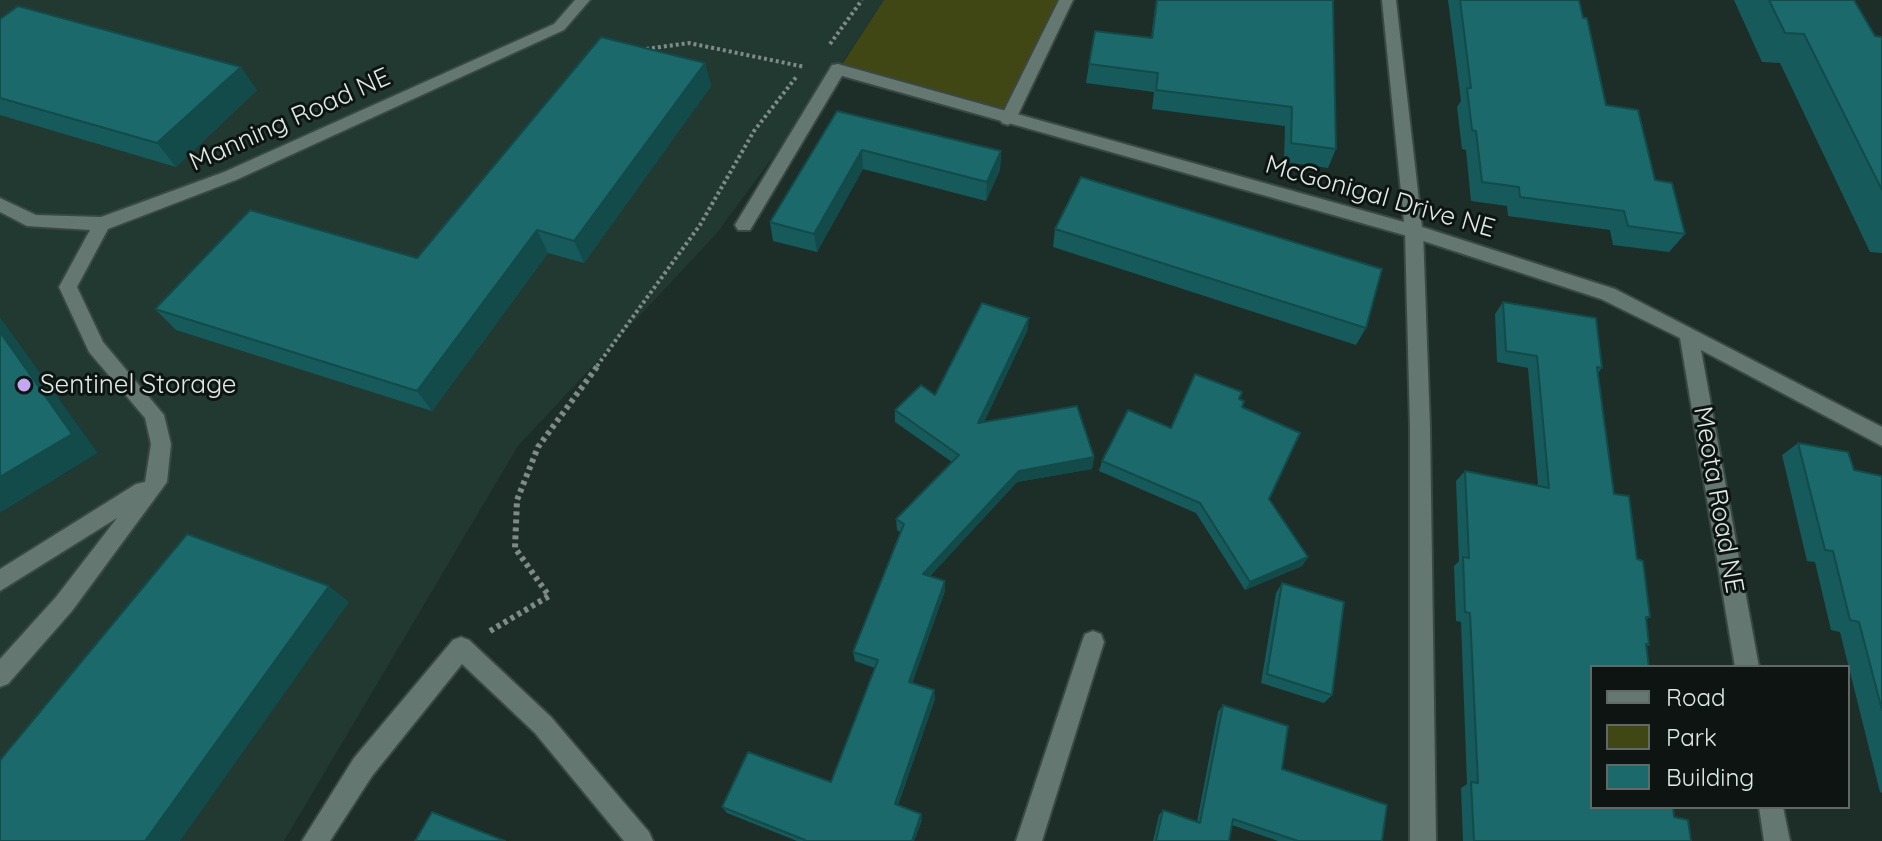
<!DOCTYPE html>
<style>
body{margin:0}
#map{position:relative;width:1882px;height:841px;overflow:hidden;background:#1d2d27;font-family:Quicksand,sans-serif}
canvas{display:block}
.legend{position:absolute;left:1590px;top:665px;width:260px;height:144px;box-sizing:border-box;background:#0d1411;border:2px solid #616966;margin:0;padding:10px 14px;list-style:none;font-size:24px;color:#dfe9e5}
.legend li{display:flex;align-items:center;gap:16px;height:40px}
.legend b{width:40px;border:2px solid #616966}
</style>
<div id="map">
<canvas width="1882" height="841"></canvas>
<ul class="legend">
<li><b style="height:10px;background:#647770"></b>Road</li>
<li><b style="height:22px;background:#404715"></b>Park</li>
<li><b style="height:22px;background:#1b696a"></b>Building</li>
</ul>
</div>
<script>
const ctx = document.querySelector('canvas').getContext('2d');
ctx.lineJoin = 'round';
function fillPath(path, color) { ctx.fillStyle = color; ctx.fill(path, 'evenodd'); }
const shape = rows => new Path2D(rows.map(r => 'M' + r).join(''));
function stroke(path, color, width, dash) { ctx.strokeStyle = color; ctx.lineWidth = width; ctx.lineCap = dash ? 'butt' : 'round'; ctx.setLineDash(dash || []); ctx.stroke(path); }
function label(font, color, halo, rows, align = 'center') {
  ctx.font = font + ' Quicksand,sans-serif'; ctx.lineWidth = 6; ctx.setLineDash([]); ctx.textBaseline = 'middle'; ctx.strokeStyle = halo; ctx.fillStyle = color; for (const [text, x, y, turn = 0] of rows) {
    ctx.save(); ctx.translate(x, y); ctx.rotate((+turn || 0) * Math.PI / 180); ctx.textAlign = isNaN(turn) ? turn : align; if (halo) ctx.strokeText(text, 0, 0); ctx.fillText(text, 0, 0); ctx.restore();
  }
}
const built = shape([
 [0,0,884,0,838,69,717,233,518,446,284,841,0,841,0,513,98,453,0,317]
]);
const green = shape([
 [884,0,1066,0,1008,119,839,69]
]);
const pathFar1 = shape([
 [830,44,862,0],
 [646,49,689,43,805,67],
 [597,366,700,225,754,131,797,76]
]);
const path = shape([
 [490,631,549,596,515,548,517,500,538,447,599,364]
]);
const lane = shape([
 [575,0,590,0,564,30,236,180,108,229,77,287,103,342,164,415,171,444,167,482,72,611,8,684,0,687,0,659,56,597,117,518,0,591,0,569,136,484,145,482,151,444,145,418,89,352,59,287,90,230,27,226,0,212,0,198,36,215,101,217,224,172,496,50,554,24,575,0],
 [1059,0,1073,0,1016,119,1008,125,1002,123,1000,119,1059,0],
 [838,64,846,69,750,230,738,230,735,225,738,220,832,65,838,64],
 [1414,224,1423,231,1430,427,1436,841,1410,841,1410,427,1405,231,1414,224]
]);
const street = shape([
 [1382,0,1396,0,1422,227,1615,289,1882,427,1882,446,1701,350,1759,667,1735,667,1680,338,1601,299,1411,237,832,73,830,69,838,64,1404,222,1382,0],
 [1093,631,1101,634,1104,642,1042,841,1016,841,1082,642,1085,634,1093,631],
 [461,637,469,640,551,717,649,832,653,841,624,841,535,733,462,664,372,776,330,841,302,841,354,758,453,640,461,637],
 [1759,807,1783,807,1790,841,1764,841,1759,807]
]);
const wall = shape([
 [1156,0,1333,0,1336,149,1328,168,1284,162,1285,126,1152,109,1154,92,1086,83,1089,64,1151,38],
 [1448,0,1579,0,1606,105,1655,180,1685,234,1669,252,1613,245,1610,230,1508,216,1507,206,1471,201,1466,150,1462,149,1457,107,1461,101],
 [1734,0,1854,0,1875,36,1882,37,1882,253,1870,252,1780,63,1762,62],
 [0,19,257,90,176,167,0,115],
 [705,63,711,86,584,263,548,253,432,411,176,330,155,309,417,258],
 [837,111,1001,151,1000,170,986,201,863,169,817,252,773,241,770,222],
 [1055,229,1366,328,1356,345,1053,247],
 [1503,302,1602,368,1598,373,1614,494,1637,559,1650,617,1646,620,1649,645,1592,667,1674,817,1691,841,1463,841,1461,788,1467,784,1461,622,1456,621,1454,566,1459,561,1456,481,1465,471,1538,485,1528,368,1497,362,1495,314],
 [1029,318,1027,331,984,422,1094,457,1092,469,1017,482,930,576,945,591,912,683,934,690,935,699,898,805,922,820,914,841,797,841,727,813,722,807,831,782,875,668,855,661,853,652,900,532,897,530,896,519,952,462,895,422,895,410,935,395],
 [1239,399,1269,499,1308,557,1302,566,1245,590,1196,513,1099,471,1102,461,1171,428],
 [1798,443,1854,470,1882,476,1882,793,1880,792,1840,632,1831,630,1815,562,1807,561,1782,455],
 [1282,583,1332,695,1324,703,1261,683,1276,593],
 [1223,705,1282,769,1382,841,1278,841,1232,825,1229,841,1153,841,1159,815,1163,810,1197,822,1218,712]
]);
const shadedWall = shape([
 [705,63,711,86,584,263,574,241],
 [241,67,257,90,176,167,157,143],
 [862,150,863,169,817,252,814,234],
 [1001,151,1000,170,986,201,987,182],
 [537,230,548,253,432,411,417,391],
 [0,317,98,453,0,513],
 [1029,318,1027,331,978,435,978,423],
 [1094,457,1092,469,1017,482,923,584,923,574,1019,471],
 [1308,557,1302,566,1245,590,1250,582],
 [945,581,945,591,910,690,909,682],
 [329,586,349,602,180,841,145,841],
 [934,690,935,699,896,811,895,804],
 [921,814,922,820,914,841,912,841]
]);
const building = shape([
 [1157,0,1333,0,1336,149,1291,143,1292,107,1156,90,1158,73,1089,64,1095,31,1152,38,1157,0],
 [1460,0,1579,0,1583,18,1587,18,1606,105,1638,110,1655,180,1672,183,1685,234,1628,226,1624,211,1520,197,1519,187,1482,182,1476,131,1472,130,1467,88,1471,88,1460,0],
 [1769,0,1854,0,1875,36,1882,37,1882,190,1804,34,1785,33,1769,0],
 [18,6,241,67,157,143,0,98,0,19,18,6],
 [601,37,705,63,574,241,537,230,417,391,155,309,250,210,417,258,601,37],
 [837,111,1001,151,987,182,862,150,814,234,770,222,837,111],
 [1081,177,1382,269,1366,328,1055,229,1081,177],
 [1503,302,1596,318,1602,368,1597,367,1614,494,1629,496,1637,559,1643,561,1650,617,1646,617,1649,645,1646,644,1649,667,1592,667,1592,807,1673,807,1674,817,1688,820,1691,841,1474,841,1471,782,1478,783,1470,613,1465,612,1463,557,1469,558,1465,471,1549,488,1537,356,1506,351,1503,302],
 [982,303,1029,318,978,423,1077,406,1094,457,1019,471,923,574,945,581,909,682,934,690,895,804,921,814,912,841,804,841,805,840,722,807,748,752,831,782,878,660,853,652,904,524,896,519,959,455,895,410,921,385,935,395,982,303],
 [0,332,72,434,0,477,0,332],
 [1195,374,1242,392,1239,399,1244,401,1242,407,1300,433,1269,499,1308,557,1250,582,1200,503,1102,461,1128,410,1171,428,1195,374],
 [1798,443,1848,452,1854,470,1882,476,1882,710,1859,622,1850,620,1833,551,1825,550,1798,443],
 [187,534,329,586,145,841,0,841,0,760,187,534],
 [1282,583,1344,602,1332,695,1267,674,1282,583],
 [1223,705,1288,726,1282,769,1387,805,1382,841,1298,841,1233,819,1229,841,1156,841,1163,810,1200,823,1223,705],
 [432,812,505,841,415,841,432,812]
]);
const markers = [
 [24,385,8,"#c3a7f2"]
];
const streetNames = [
 ["Manning Road NE",290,120,-24],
 ["McGonigal Drive NE",1380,197,16],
 ["Meota Road NE",1718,500,80]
];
const poiNames = [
 ["Sentinel Storage",40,385]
];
fillPath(built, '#213931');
fillPath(green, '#404715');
stroke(lane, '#3a4843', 4);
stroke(street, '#3a4843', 4);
stroke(pathFar1, '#7e8b86', 4, [3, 3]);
stroke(path, '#7e8b86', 6, [4, 4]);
fillPath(lane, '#647770');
fillPath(street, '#647770');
fillPath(wall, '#175a5b');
fillPath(shadedWall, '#134a4a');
fillPath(building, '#1b696a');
stroke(building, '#134a4a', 2);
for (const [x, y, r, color] of markers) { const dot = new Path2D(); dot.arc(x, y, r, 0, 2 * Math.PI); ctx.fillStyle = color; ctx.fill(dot); stroke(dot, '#0d1411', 3); }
label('26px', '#dfe9e5', '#0d1411', streetNames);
label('26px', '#dfe9e5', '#0d1411', poiNames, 'left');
</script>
